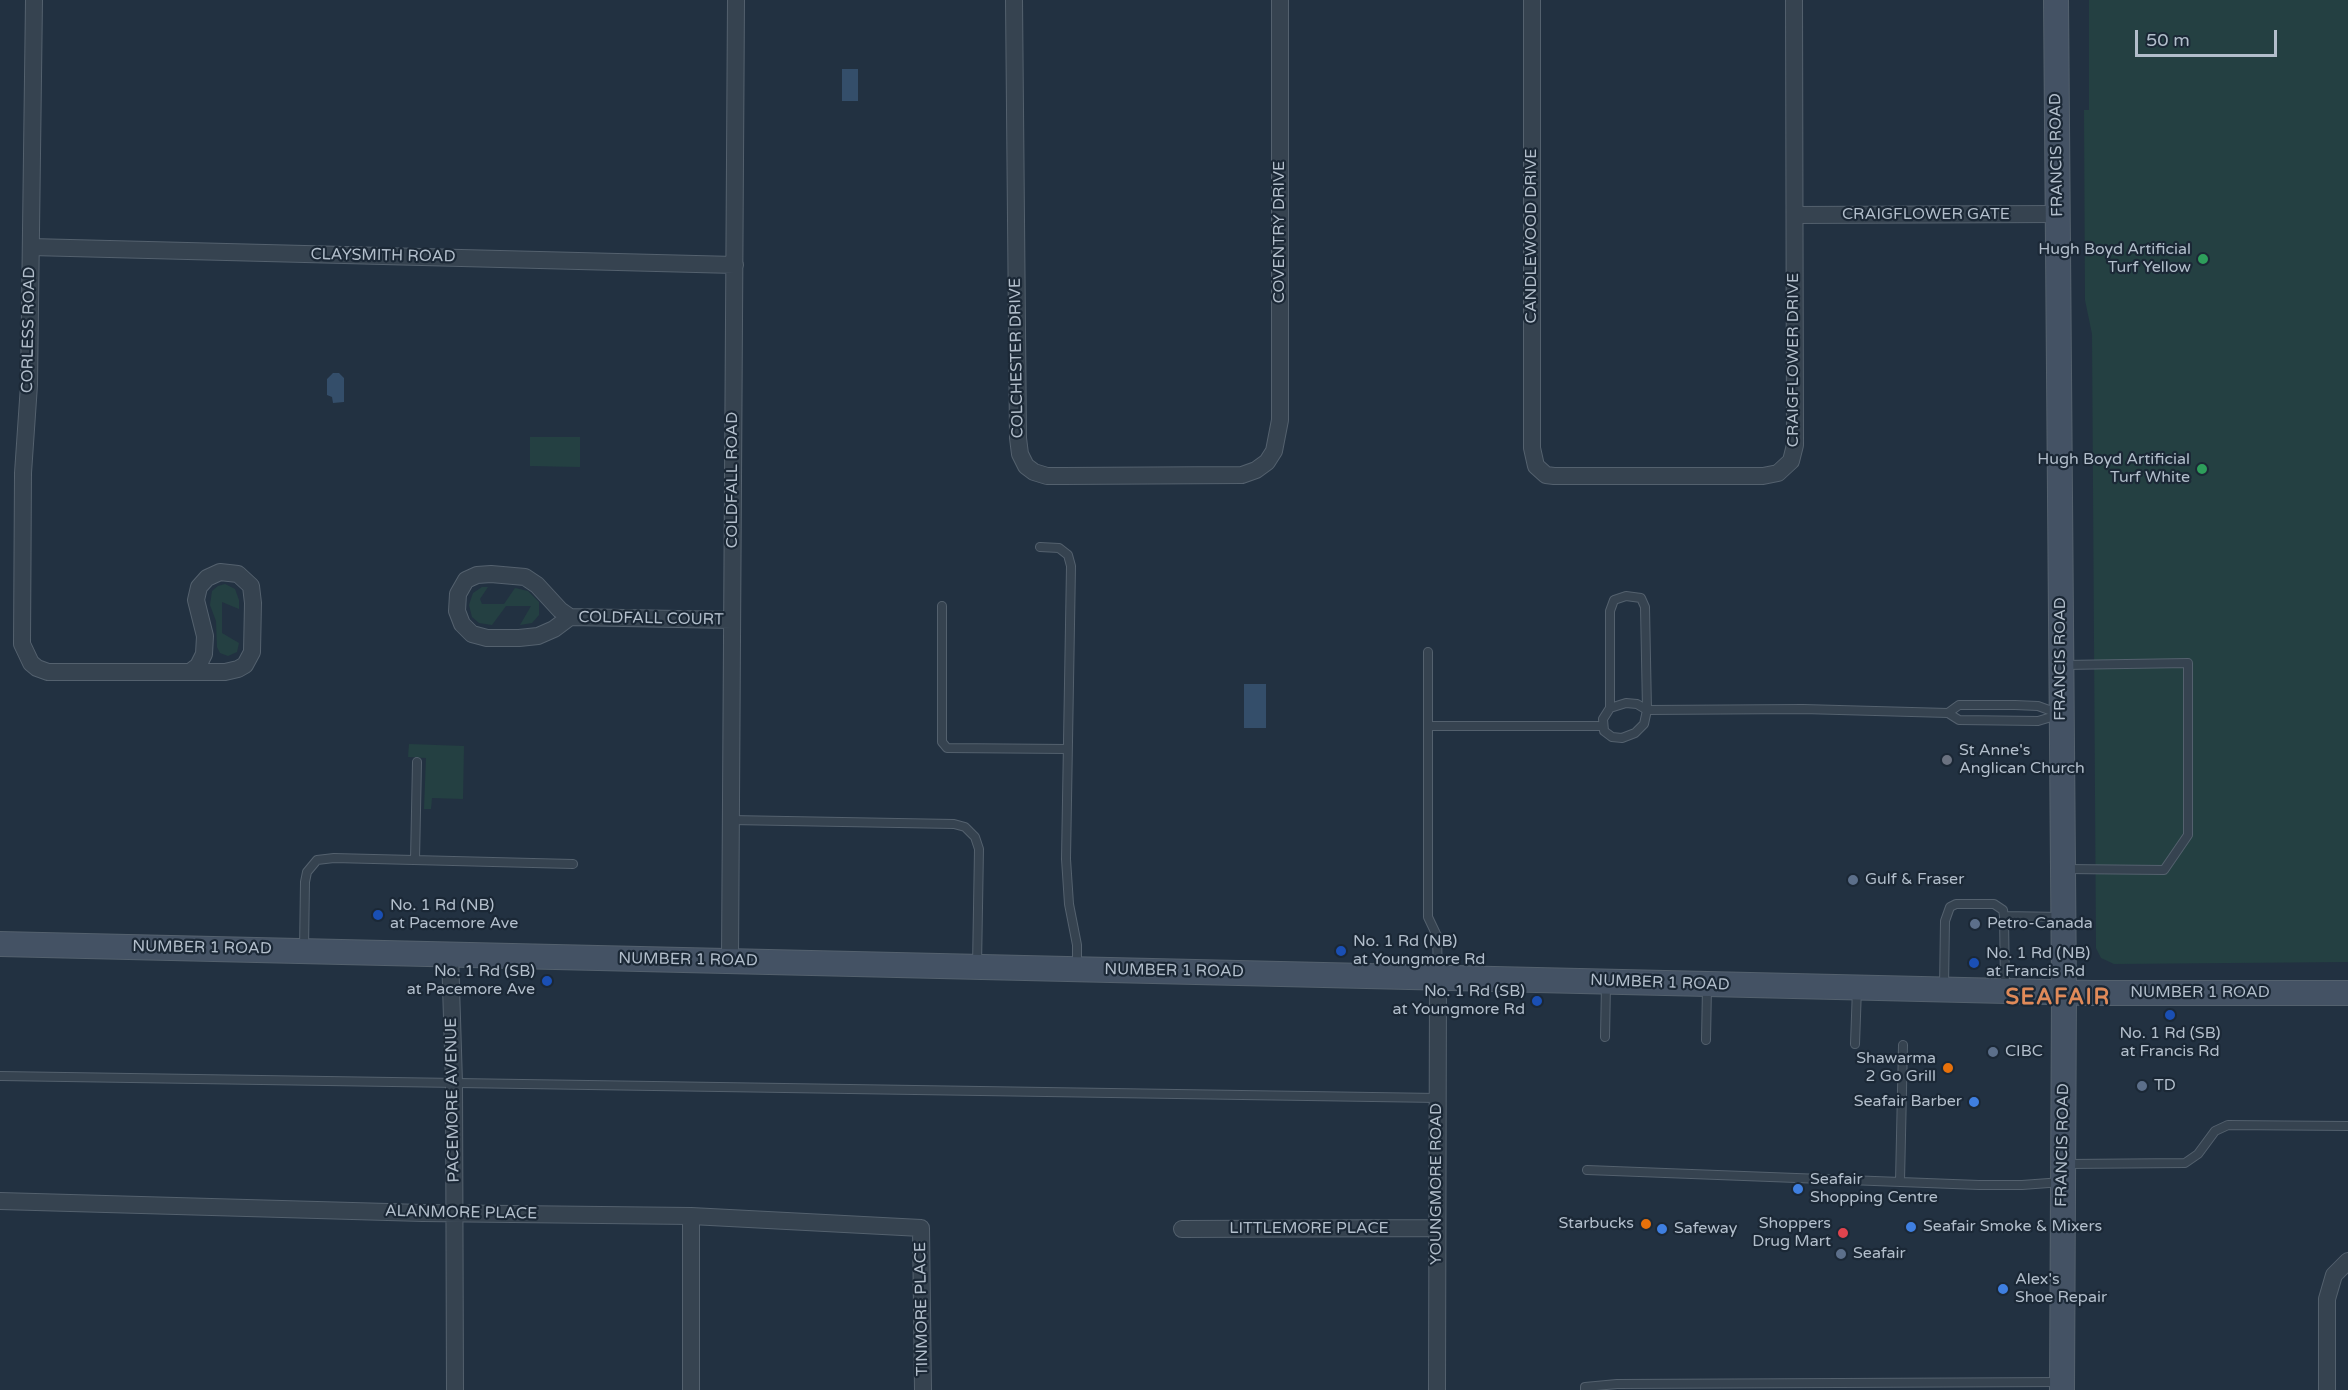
<!DOCTYPE html>
<style>
body{margin:0}
#map{position:relative;width:2348px;height:1390px;overflow:hidden;background:#223141;font-family:"Varela Round",sans-serif}
canvas{display:block}
.scale{position:absolute;left:2135px;top:30px;width:142px;height:27px;box-sizing:border-box;border:3px solid #b2becb;border-top:0;padding-left:8px;font-size:18px;line-height:21px;white-space:nowrap;color:#b2becb;-webkit-text-stroke:4px #1b2836;paint-order:stroke}
</style>
<div id="map">
<canvas width="2348" height="1390"></canvas>
<div class="scale">50 m</div>
</div>
<script>
const ctx = document.querySelector('canvas').getContext('2d');
ctx.lineJoin = 'round';
function fillPath(path, color) { ctx.fillStyle = color; ctx.fill(path, 'evenodd'); }
const shape = rows => new Path2D(rows.map(r => 'M' + r).join(''));
function stroke(path, color, width, dash) { ctx.strokeStyle = color; ctx.lineWidth = width; ctx.lineCap = dash ? 'butt' : 'round'; ctx.setLineDash(dash || []); ctx.stroke(path); }
function label(font, color, halo, rows, align = 'center') {
  ctx.font = font + ' "Varela Round",sans-serif'; ctx.lineWidth = 4.5; ctx.setLineDash([]); ctx.textBaseline = 'middle'; ctx.strokeStyle = halo; ctx.fillStyle = color; for (const [text, x, y, turn = 0] of rows) {
    ctx.save(); ctx.translate(x, y); ctx.rotate((+turn || 0) * Math.PI / 180); ctx.textAlign = isNaN(turn) ? turn : align; if (halo) ctx.strokeText(text, 0, 0); ctx.fillText(text, 0, 0); ctx.restore();
  }
}
const green = shape([
 [2089,0,2348,0,2348,962,2114,964,2101,958,2096,948,2092,334,2085,300,2084,110,2089,110],
 [530,437,580,437,580,467,530,466],
 [225,584,235,589,239,600,239,609,222,602,222,633,239,643,237,652,228,656,220,653,217,647,216,621,210,605,212,591,218,586],
 [482,587,488,587,480,599,482,604,504,604,515,588,528,591,539,602,539,615,532,623,520,625,531,606,506,606,492,625,479,623,472,617,469,605,473,593],
 [409,744,464,746,463,799,432,798,431,809,424,809,426,758,408,757]
]);
const water = shape([
 [842,69,858,69,858,101,842,101],
 [333,373,339,373,344,378,344,402,333,403,332,397,327,395,327,379],
 [1244,684,1266,684,1266,728,1244,728]
]);
const lane = shape([
 [1040,547,1059,548,1068,555,1071,566,1066,859,1069,904,1077,945,1077,968],
 [942,606,942,742,947,748,1067,749],
 [1428,652,1428,917,1437,936,1438,977],
 [2064,665,2188,663,2188,835,2164,870,2066,869],
 [1610,708,1610,611,1614,600,1626,596,1641,598,1645,607,1647,710,1644,724,1635,733,1622,738,1612,737,1604,731,1603,719,1610,708,1626,703,1637,704,1647,710,1803,709,1948,713,1959,720,2038,721,2058,715],
 [1948,713,1959,705,2015,705,2038,706,2060,714],
 [1428,726,1602,726],
 [731,820,954,824,965,827,975,837,979,849,977,966],
 [415,860,417,762],
 [2004,916,2005,988],
 [304,950,305,882,307,872,317,860,334,858,573,864],
 [1944,988,1945,921,1950,907,1956,904,1994,904,2003,910,2004,916,2063,917],
 [1605,1037,1606,984],
 [1706,1040,1707,987],
 [1855,1044,1857,988],
 [0,1076,1438,1098],
 [2067,1164,2185,1163,2198,1154,2215,1131,2228,1125,2348,1126],
 [1587,1170,1979,1185,2022,1185,2062,1182],
 [1900,1181,1903,1045],
 [1585,1390,1585,1387,1617,1384,2061,1382]
]);
const street = shape([
 [34,0,29,385,23,473,22,644,31,663,37,668,48,672,225,672,238,669,245,665,252,652,253,603,251,586,238,574,220,572,207,578,199,587,196,600,205,636,204,654,198,666,190,672],
 [1014,0,1018,438,1020,454,1026,466,1034,472,1047,476,1063,476,1242,475,1256,470,1267,462,1274,451,1280,420,1280,0],
 [1532,0,1532,448,1536,466,1546,475,1554,476,1763,476,1778,473,1791,461,1795,445,1794,0],
 [1795,215,2058,214],
 [31,247,735,265],
 [570,617,560,610,537,585,525,577,491,574,477,575,466,580,458,594,457,611,462,624,472,634,487,638,519,638,538,636,554,629,570,617,732,620],
 [450,954,454,1083,455,1390],
 [730,961,736,0],
 [0,1201,423,1213,691,1216,921,1228,923,1390],
 [691,1216,691,1390],
 [1182,1229,1437,1228],
 [1437,1390,1438,978],
 [2327,1390,2327,1299,2334,1275,2348,1261]
]);
const secondary = shape([
 [2056,0,2064,992,2062,1390],
 [0,944,2092,993,2348,993]
]);
const markers = [
 [2203,259,6,"#2e9e5b"],
 [2202,469,6,"#2e9e5b"],
 [1947,760,6,"#6b7280"],
 [1853,880,6,"#5c6f8a"],
 [378,915,6,"#1a4fb4"],
 [1975,924,6,"#5c6f8a"],
 [1341,951,6,"#1a4fb4"],
 [1974,963,6,"#1a4fb4"],
 [547,981,6,"#1a4fb4"],
 [1537,1001,6,"#1a4fb4"],
 [2170,1015,6,"#1a4fb4"],
 [1993,1052,6,"#5c6f8a"],
 [1948,1068,6,"#e8710a"],
 [2142,1086,6,"#5c6f8a"],
 [1974,1102,6,"#3f7fe0"],
 [1798,1189,6,"#3f7fe0"],
 [1646,1224,6,"#e8710a"],
 [1911,1227,6,"#3f7fe0"],
 [1662,1229,6,"#3f7fe0"],
 [1843,1233,6,"#e0444e"],
 [1841,1254,6,"#5c6f8a"],
 [2003,1289,6,"#3f7fe0"]
];
const streetNames = [
 ["FRANCIS ROAD",2057,155,-91],
 ["CRAIGFLOWER GATE",1926,215],
 ["COVENTRY DRIVE",1280,232,-90],
 ["CANDLEWOOD DRIVE",1532,236,-90],
 ["CLAYSMITH ROAD",383,256,1],
 ["CORLESS ROAD",29,330,-89],
 ["COLCHESTER DRIVE",1017,358,-91],
 ["CRAIGFLOWER DRIVE",1794,360,-90],
 ["COLDFALL ROAD",733,480,-90],
 ["COLDFALL COURT",651,619,1],
 ["FRANCIS ROAD",2061,659,-90],
 ["NUMBER 1 ROAD",202,948,1],
 ["NUMBER 1 ROAD",688,960,1],
 ["NUMBER 1 ROAD",1174,971,1],
 ["NUMBER 1 ROAD",1660,983,2],
 ["NUMBER 1 ROAD",2200,993],
 ["PACEMORE AVENUE",453,1100,-91],
 ["FRANCIS ROAD",2063,1145,-89],
 ["YOUNGMORE ROAD",1437,1184,-90],
 ["ALANMORE PLACE",461,1213,1],
 ["LITTLEMORE PLACE",1309,1229],
 ["TINMORE PLACE",922,1309,-91]
];
const poiNames = [
 ["Hugh Boyd Artificial",2191,250,"right"],
 ["Turf Yellow",2191,268,"right"],
 ["Hugh Boyd Artificial",2190,460,"right"],
 ["Turf White",2190,478,"right"],
 ["St Anne's",1959,751],
 ["Anglican Church",1959,769],
 ["Gulf & Fraser",1865,880],
 ["No. 1 Rd (NB)",390,906],
 ["at Pacemore Ave",390,924],
 ["Petro-Canada",1987,924],
 ["No. 1 Rd (NB)",1353,942],
 ["at Youngmore Rd",1353,960],
 ["No. 1 Rd (NB)",1986,954],
 ["at Francis Rd",1986,972],
 ["No. 1 Rd (SB)",535,972,"right"],
 ["at Pacemore Ave",535,990,"right"],
 ["No. 1 Rd (SB)",1525,992,"right"],
 ["at Youngmore Rd",1525,1010,"right"],
 ["No. 1 Rd (SB)",2170,1034,"center"],
 ["at Francis Rd",2170,1052,"center"],
 ["CIBC",2005,1052],
 ["Shawarma",1936,1059,"right"],
 ["2 Go Grill",1936,1077,"right"],
 ["TD",2154,1086],
 ["Seafair Barber",1962,1102,"right"],
 ["Seafair",1810,1180],
 ["Shopping Centre",1810,1198],
 ["Starbucks",1634,1224,"right"],
 ["Shoppers",1831,1224,"right"],
 ["Drug Mart",1831,1242,"right"],
 ["Seafair Smoke & Mixers",1923,1227],
 ["Safeway",1674,1229],
 ["Seafair",1853,1254],
 ["Alex's",2015,1280],
 ["Shoe Repair",2015,1298]
];
const districtNames = [
 ["SEAFAIR",2058,998]
];
fillPath(green, '#244042');
fillPath(water, '#344e6a');
stroke(lane, '#54616e', 10);
stroke(street, '#54616e', 18);
stroke(secondary, '#54616e', 26);
stroke(lane, '#364350', 8);
stroke(street, '#364350', 16);
stroke(secondary, '#445264', 24);
for (const [x, y, r, color] of markers) { const dot = new Path2D(); dot.arc(x, y, r, 0, 2 * Math.PI); ctx.fillStyle = color; ctx.fill(dot); stroke(dot, '#1b2836', 2); }
label('16px', '#b2becb', '#1b2836', streetNames);
label('16px', '#b2becb', '#1b2836', poiNames, 'left');
ctx.letterSpacing = '1.5px';
label('bold 22px', '#e08a59', '#1b2836', districtNames);
ctx.letterSpacing = '0px';
</script>
